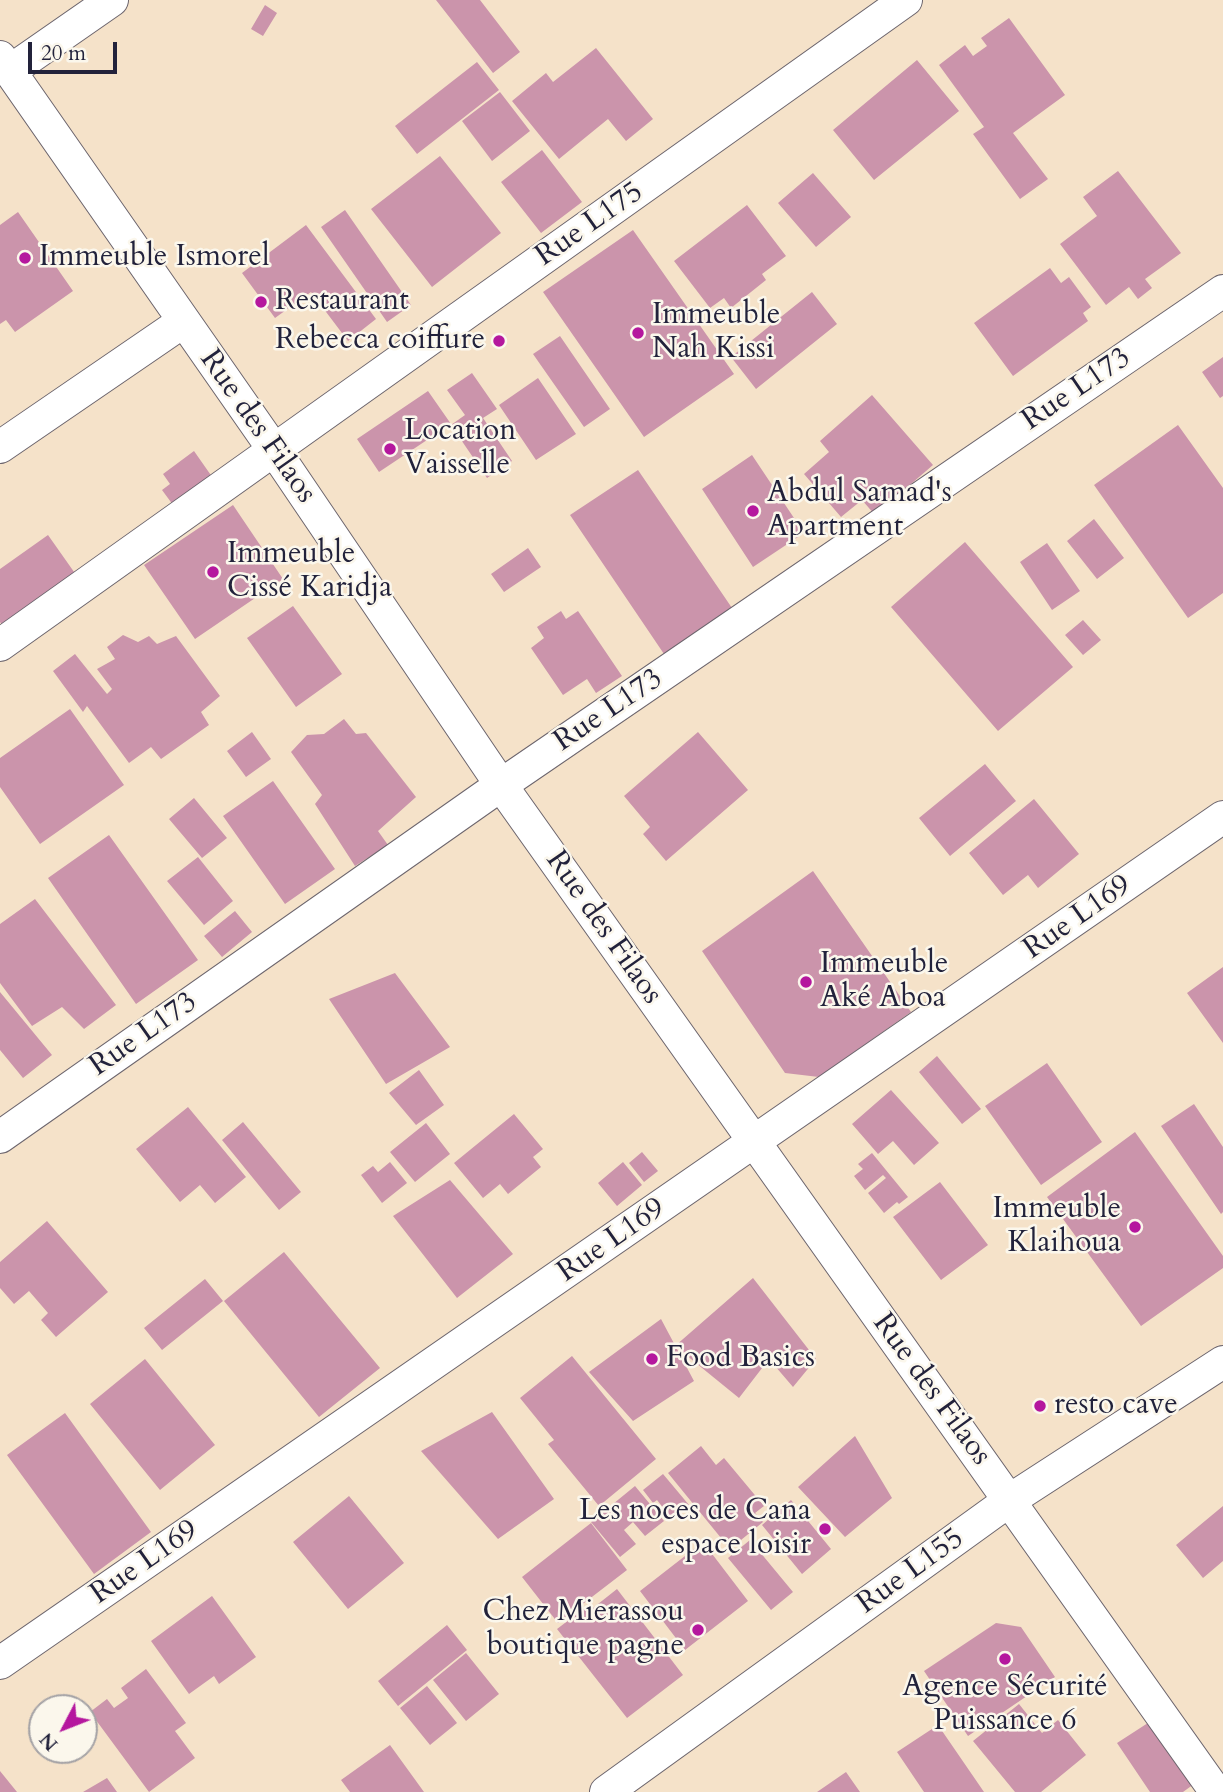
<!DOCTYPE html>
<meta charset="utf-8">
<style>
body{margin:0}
#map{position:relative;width:1223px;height:1792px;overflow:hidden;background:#f5e2c9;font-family:Cardo,serif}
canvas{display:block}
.north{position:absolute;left:28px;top:1694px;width:70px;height:70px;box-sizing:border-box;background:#fbf7ec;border:2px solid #a4a2a5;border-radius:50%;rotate:228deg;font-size:19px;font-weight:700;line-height:28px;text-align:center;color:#22223b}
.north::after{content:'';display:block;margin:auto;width:24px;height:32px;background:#b5179e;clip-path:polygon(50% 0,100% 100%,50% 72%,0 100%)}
.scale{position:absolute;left:28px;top:42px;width:89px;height:32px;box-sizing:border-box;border:4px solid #22223b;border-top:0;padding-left:9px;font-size:21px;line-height:24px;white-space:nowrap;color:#22223b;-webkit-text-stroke:5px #fbf7ec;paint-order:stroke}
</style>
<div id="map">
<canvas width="1223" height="1792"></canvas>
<div class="north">N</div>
<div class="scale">20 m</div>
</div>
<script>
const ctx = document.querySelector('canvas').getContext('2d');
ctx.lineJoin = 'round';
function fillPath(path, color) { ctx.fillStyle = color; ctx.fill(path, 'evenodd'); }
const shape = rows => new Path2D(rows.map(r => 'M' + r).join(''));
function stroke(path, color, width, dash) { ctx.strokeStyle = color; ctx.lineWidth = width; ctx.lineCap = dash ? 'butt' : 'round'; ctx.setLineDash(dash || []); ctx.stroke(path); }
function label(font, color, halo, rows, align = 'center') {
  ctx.font = font + ' Cardo,serif'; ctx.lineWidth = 5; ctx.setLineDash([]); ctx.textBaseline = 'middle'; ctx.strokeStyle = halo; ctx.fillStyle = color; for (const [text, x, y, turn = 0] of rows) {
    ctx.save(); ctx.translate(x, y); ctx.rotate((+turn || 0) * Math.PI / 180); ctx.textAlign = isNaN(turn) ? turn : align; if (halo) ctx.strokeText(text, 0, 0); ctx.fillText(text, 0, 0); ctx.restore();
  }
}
const building = shape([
 [436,0,480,0,520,52,493,73],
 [265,5,277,13,263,36,251,29],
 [1009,18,1065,95,1013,133,1048,179,1020,199,973,134,984,127,939,65,965,45,973,56,987,46,981,38],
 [596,48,653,119,626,141,608,119,559,159,512,101,546,73,553,82],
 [917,60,959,111,874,180,833,130],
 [477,62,499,90,417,154,395,126],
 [500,92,530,131,492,161,462,121],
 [542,150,582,202,541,233,501,182],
 [440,156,501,233,432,287,371,209],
 [1118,171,1181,253,1145,279,1152,288,1138,299,1129,287,1106,305,1060,244,1097,216,1083,197],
 [813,173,851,217,816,247,778,203],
 [747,205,786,256,762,274,766,280,731,308,724,298,710,308,674,261],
 [345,210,411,305,387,322,321,227],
 [18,212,73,291,15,332,6,320,0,324,0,225],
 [306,225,376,319,348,341,311,292,275,318,242,273],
 [633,230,734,374,644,437,543,292],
 [1050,268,1061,283,1069,277,1091,307,1083,313,1088,321,1013,376,974,323],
 [812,292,837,324,756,389,731,357],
 [560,336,610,409,584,427,533,354],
 [1223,357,1223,396,1220,398,1202,372],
 [472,373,497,409,483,418,512,461,487,478,451,425,465,415,447,390],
 [538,378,576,434,536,460,499,405],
 [428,391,451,424,379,472,357,439],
 [872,395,933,465,875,515,862,500,841,517,804,474,829,452,820,441],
 [1178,425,1223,488,1223,593,1188,618,1094,485],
 [194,451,215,481,176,509,162,490,170,484,163,474],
 [752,455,804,533,753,567,702,489],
 [638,470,732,608,664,654,570,515],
 [233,505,283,579,195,639,144,565],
 [1094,519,1124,558,1097,579,1067,541],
 [48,535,79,579,6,631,0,622,0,569],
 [965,542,1073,667,998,731,891,607],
 [1047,543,1080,591,1052,610,1020,562],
 [528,548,541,567,504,592,491,574],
 [293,606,342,674,296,707,247,638],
 [561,611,566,619,578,611,622,676,596,693,587,679,563,695,531,648,544,638,537,627],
 [1083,620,1101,640,1083,655,1065,635],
 [123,635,138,642,149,636,157,644,176,636,220,696,201,712,209,725,161,759,151,747,129,763,87,706,83,712,53,671,75,654,107,694,112,689,97,669,115,659,107,647],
 [70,709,124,785,40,844,0,787,0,758],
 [344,719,356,734,366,733,416,797,378,831,388,845,355,866,315,804,322,795,291,752,307,735,324,734],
 [252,732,271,759,246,777,227,751],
 [698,732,748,790,666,861,643,834,650,827,624,796],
 [985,764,1016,801,950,856,919,818],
 [273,781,335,869,285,904,223,816],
 [194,798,227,838,202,858,169,819],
 [1034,799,1079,854,1038,888,1028,875,1003,895,969,853],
 [109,835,198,960,136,1004,48,878],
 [198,857,233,901,204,925,167,881],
 [813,871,911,1012,819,1077,785,1073,702,951],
 [35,899,116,1005,84,1029,62,1007,32,1026,0,983,0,924],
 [235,911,252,932,222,957,204,936],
 [1223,967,1223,1043,1187,993],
 [395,973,450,1047,386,1084,329,999],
 [0,992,52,1055,23,1078,0,1050],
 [937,1056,981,1109,962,1124,919,1072],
 [1047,1063,1102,1142,1041,1185,985,1106],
 [419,1070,444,1105,416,1125,389,1093],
 [891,1090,939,1143,914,1165,893,1141,878,1154,852,1124],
 [1194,1104,1223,1147,1223,1212,1221,1214,1161,1126],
 [188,1107,246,1177,215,1203,200,1185,180,1202,136,1149],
 [514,1114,543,1149,533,1157,541,1167,508,1194,500,1184,483,1198,454,1163],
 [243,1122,301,1192,279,1210,222,1140],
 [426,1123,450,1154,415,1182,390,1152],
 [1135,1132,1223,1256,1223,1268,1141,1326,1047,1197],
 [642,1152,658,1171,644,1182,629,1163],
 [872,1153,908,1197,899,1204,897,1202,884,1213,868,1193,886,1178,883,1175,865,1190,854,1176,863,1169,858,1164],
 [390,1162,407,1183,382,1203,361,1175,373,1166,378,1172],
 [623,1162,642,1185,617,1206,598,1183],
 [450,1180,513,1254,457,1298,393,1216],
 [940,1182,988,1245,941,1280,893,1217],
 [47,1221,108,1292,56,1337,41,1320,48,1313,29,1291,14,1304,0,1288,0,1262],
 [284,1252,380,1368,319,1417,224,1301],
 [753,1278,816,1359,793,1387,769,1359,739,1398,675,1346],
 [205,1279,223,1301,162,1350,144,1328],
 [661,1319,694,1381,633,1421,589,1372],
 [572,1356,656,1459,599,1506,548,1444,554,1440,520,1398],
 [145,1359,215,1445,160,1490,90,1404],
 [492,1412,554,1499,498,1539,421,1451],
 [65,1413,151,1532,94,1574,7,1455],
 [855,1436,892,1498,845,1537,798,1487],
 [701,1446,716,1465,724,1458,764,1506,755,1513,763,1522,730,1549,668,1473],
 [663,1474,689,1505,672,1519,657,1500,653,1503,643,1490],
 [635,1486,664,1521,645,1536,633,1522,624,1530,636,1544,620,1557,591,1522],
 [349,1496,404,1563,348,1609,293,1542],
 [791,1500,831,1549,802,1574,762,1525],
 [1223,1506,1223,1561,1203,1578,1176,1545],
 [591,1523,627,1570,558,1623,522,1577],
 [750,1540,793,1592,771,1610,728,1558],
 [703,1542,748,1601,685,1650,640,1591],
 [617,1589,683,1675,627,1718,557,1629,590,1604,593,1608],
 [212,1596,256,1657,219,1684,214,1676,189,1694,151,1641],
 [996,1623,1021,1627,1055,1677,968,1736,924,1671],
 [447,1625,467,1650,398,1706,378,1681],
 [466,1653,499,1694,466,1721,433,1680],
 [146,1669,186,1723,175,1731,195,1758,149,1792,90,1712,107,1699,114,1708,128,1698,121,1688],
 [427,1686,457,1723,430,1745,400,1708],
 [1019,1704,1042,1733,1058,1720,1086,1755,1041,1792,1015,1792,973,1741],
 [1151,1721,1194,1784,1183,1792,1150,1792,1117,1743],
 [938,1725,984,1792,924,1792,897,1752],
 [390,1745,424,1792,350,1792,341,1780],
 [0,1771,17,1792,0,1792],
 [846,1772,860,1792,817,1792],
 [107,1778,117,1792,83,1792]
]);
const minor = shape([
 [0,57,274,450,501,785,1216,1792],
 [10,71,112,0],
 [0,447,184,321],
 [0,645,906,0],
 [0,1137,501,785,1223,291],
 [0,1663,1223,817],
 [606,1792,1010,1500,1223,1362]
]);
const markers = [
 [25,258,7,"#b5179e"],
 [261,302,7,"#b5179e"],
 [638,333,7,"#b5179e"],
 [499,341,7,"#b5179e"],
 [390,449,7,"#b5179e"],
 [753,511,7,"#b5179e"],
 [213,572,7,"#b5179e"],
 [806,982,7,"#b5179e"],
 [1135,1227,7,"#b5179e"],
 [652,1359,7,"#b5179e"],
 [1040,1406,7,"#b5179e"],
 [825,1529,7,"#b5179e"],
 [698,1630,7,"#b5179e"],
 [1005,1659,7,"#b5179e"]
];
const streetNames = [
 ["Rue L175",590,225,-35],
 ["Rue L173",1077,390,-34],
 ["Rue des Filaos",257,427,55],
 ["Rue L173",609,711,-34],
 ["Rue L169",1078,918,-35],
 ["Rue des Filaos",603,928,55],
 ["Rue L173",144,1035,-35],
 ["Rue L169",612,1241,-35],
 ["Rue des Filaos",931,1390,54],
 ["Rue L169",145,1563,-35],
 ["Rue L155",911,1572,-36]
];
const poiNames = [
 ["Immeuble Ismorel",39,258],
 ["Restaurant",275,302],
 ["Immeuble",652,316],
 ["Nah Kissi",652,350],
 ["Rebecca coiffure",485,341,"right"],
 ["Location",404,432],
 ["Vaisselle",404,466],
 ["Abdul Samad's",767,494],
 ["Apartment",767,528],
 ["Immeuble",227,555],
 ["Cissé Karidja",227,589],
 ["Immeuble",820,965],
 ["Aké Aboa",820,999],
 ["Immeuble",1121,1210,"right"],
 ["Klaihoua",1121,1244,"right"],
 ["Food Basics",666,1359],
 ["resto cave",1054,1406],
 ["Les noces de Cana",811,1512,"right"],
 ["espace loisir",811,1546,"right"],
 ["Chez Mierassou",684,1613,"right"],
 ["boutique pagne",684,1647,"right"],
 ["Agence Sécurité",1005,1688,"center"],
 ["Puissance 6",1005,1722,"center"]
];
fillPath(building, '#cb94ab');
stroke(minor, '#6c656d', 34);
stroke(minor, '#fff', 32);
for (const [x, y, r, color] of markers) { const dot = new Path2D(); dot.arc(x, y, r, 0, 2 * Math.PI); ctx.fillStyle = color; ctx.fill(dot); stroke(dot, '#fbf7ec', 2.5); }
label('30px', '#22223b', '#fbf7ec', streetNames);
label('30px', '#22223b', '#fbf7ec', poiNames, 'left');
</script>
